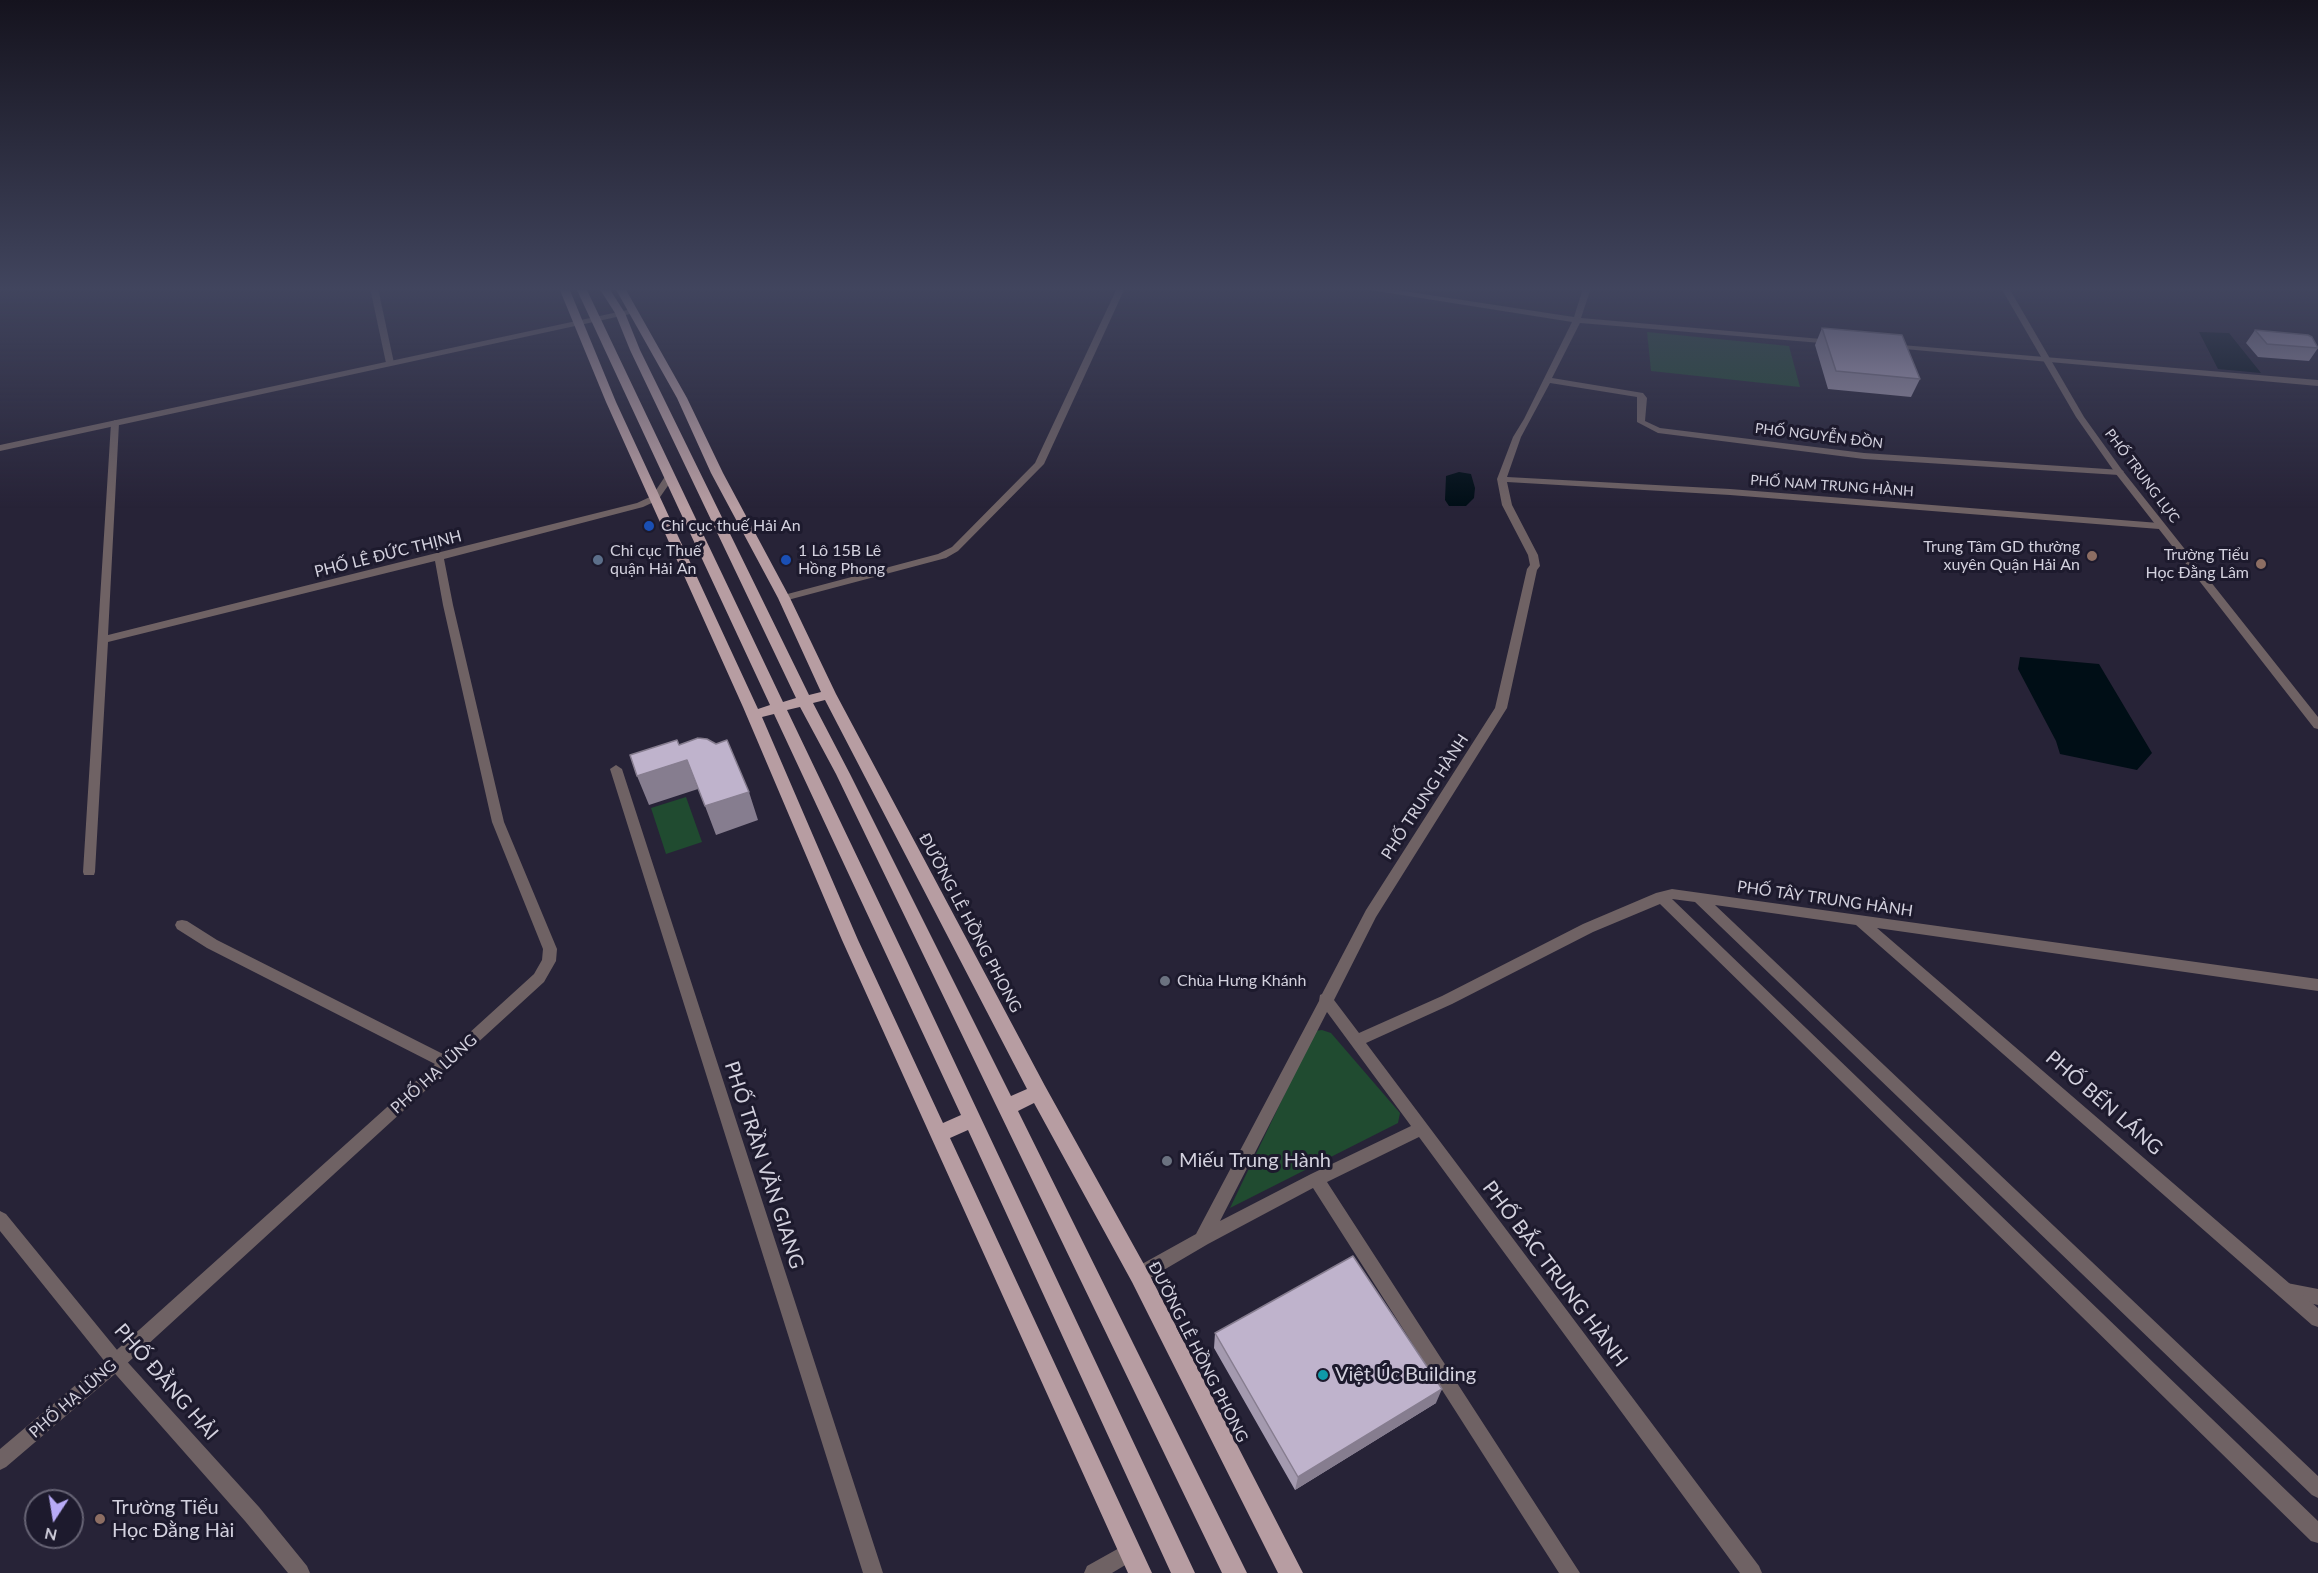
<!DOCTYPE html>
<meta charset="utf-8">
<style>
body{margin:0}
#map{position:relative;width:2318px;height:1573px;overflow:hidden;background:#272337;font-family:Lato,sans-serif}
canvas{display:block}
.north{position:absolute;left:24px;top:1489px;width:60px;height:60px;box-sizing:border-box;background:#1d1a2d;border:2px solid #666374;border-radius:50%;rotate:192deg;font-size:16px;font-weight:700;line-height:24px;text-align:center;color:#d3d1de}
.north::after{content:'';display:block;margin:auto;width:21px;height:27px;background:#b8abf7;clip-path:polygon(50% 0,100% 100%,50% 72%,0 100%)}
</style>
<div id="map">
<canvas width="2318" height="1573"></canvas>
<div class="north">N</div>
</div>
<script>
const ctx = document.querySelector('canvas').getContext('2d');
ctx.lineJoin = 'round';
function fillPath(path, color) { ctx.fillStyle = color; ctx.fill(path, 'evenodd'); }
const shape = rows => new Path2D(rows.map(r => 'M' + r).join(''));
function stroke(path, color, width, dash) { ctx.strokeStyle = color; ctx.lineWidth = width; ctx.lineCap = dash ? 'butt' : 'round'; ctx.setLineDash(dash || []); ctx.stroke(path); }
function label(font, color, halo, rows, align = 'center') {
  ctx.font = font + ' Lato,sans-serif'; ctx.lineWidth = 6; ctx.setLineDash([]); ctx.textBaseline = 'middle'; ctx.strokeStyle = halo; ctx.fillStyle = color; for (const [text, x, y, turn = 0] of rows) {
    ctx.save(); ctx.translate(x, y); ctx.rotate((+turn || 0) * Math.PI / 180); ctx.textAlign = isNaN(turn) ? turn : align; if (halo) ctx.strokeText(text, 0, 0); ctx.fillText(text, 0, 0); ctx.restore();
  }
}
const green = shape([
 [1647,332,1789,346,1800,387,1651,371],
 [686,797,702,842,666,854,651,808],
 [1322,1030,1331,1033,1400,1113,1398,1123,1230,1208,1315,1031]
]);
const water = shape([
 [2199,332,2229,333,2261,373,2218,369],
 [1459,472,1471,474,1475,488,1474,498,1466,506,1449,506,1445,500,1446,476],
 [2020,657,2099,664,2152,753,2137,770,2060,754,2056,741,2018,669]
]);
const pedestrian = shape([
 [2287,1283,2318,1289,2318,1305,2281,1297,2279,1291,2281,1285,2287,1283]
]);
const minor = shape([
 [370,288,378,288,394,363,393,365,386,363,370,288],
 [1117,288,1125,288,1044,464,958,551,946,558,784,601,780,600,779,598,780,596,938,554,952,547,1035,463,1117,288],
 [1366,288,1384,288,1574,317,1583,288,1591,288,1581,318,1833,340,1837,342,1833,344,1580,323,1552,378,1643,393,1647,398,1645,421,1660,428,1864,453,2122,470,2124,472,2119,475,1864,459,1658,433,1637,422,1637,397,1550,383,1521,437,1507,477,1730,489,2159,523,2164,526,2159,529,1730,495,1507,482,1512,505,1538,555,1540,566,1537,570,1507,708,1376,917,1334,1000,1359,1033,1442,996,1583,924,1656,893,1672,889,2318,979,2318,991,1877,928,2318,1308,2318,1327,2312,1325,1856,925,1715,905,2318,1476,2318,1498,2312,1495,1695,902,1672,899,2318,1521,2318,1543,2311,1541,1660,904,1593,932,1452,1004,1366,1043,1759,1566,1762,1573,1740,1573,1419,1137,1327,1182,1580,1573,1559,1573,1313,1188,1208,1244,1145,1281,1139,1283,1133,1281,1131,1275,1133,1269,1196,1234,1319,1001,1320,995,1322,994,1366,910,1495,708,1527,569,1530,565,1528,555,1502,505,1497,479,1513,437,1524,419,1572,322,1370,290,1366,288],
 [1327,1012,1411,1126,1311,1174,1220,1221,1327,1012],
 [1890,344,2318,380,2318,386,1893,348,1889,346,1890,344],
 [115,420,119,423,108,635,637,503,652,496,666,475,669,474,674,477,658,500,643,507,444,559,453,605,504,822,557,949,556,961,544,982,122,1368,6,1467,0,1470,0,1449,110,1356,435,1064,207,948,177,929,175,925,177,921,182,920,187,921,217,940,445,1055,534,974,542,960,543,949,492,822,443,605,435,561,108,642,95,872,94,875,84,875,83,872,111,423,115,420],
 [616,765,622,769,883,1573,863,1573,610,769,616,765]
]);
const tertiary = shape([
 [2001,288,2009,288,2084,417,2122,470,2318,717,2318,729,2314,728,2116,474,2076,417,2001,288],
 [632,309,636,311,635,313,0,451,0,445,632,309],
 [0,1211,6,1214,122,1356,259,1507,307,1566,310,1573,288,1573,245,1521,110,1368,0,1231,0,1211],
 [1130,1542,1137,1544,1139,1551,1137,1558,1112,1573,1084,1573,1087,1566,1130,1542]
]);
const primary = shape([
 [559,288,569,288,616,402,758,709,770,705,576,288,586,288,783,702,796,698,630,350,615,313,599,288,609,288,625,313,640,350,809,695,821,692,778,598,711,473,677,398,615,288,625,288,687,398,723,473,790,598,836,694,1045,1086,1146,1268,1303,1573,1278,1573,1132,1282,1034,1103,1018,1111,1247,1573,1222,1573,836,774,800,707,787,710,907,961,1195,1573,1171,1573,968,1130,950,1138,1152,1573,1128,1573,842,940,743,707,606,402,559,288],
 [825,700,1027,1089,1011,1096,850,774,813,703,825,700],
 [774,714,961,1115,943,1123,858,940,762,717,774,714]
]);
const wall = shape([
 [1822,328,1920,379,1911,397,1828,389,1815,345],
 [2255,330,2318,348,2309,361,2258,357,2246,343],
 [1215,1333,1436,1403,1295,1490,1214,1348]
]);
const shadedWall = shape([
 [687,760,698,789,649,805,637,776],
 [749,792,758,820,716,835,705,806],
 [1442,1389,1436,1403,1295,1490,1298,1477]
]);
const building = shape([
 [1822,328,1902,335,1920,379,1836,371,1822,328],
 [2255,330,2308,335,2312,337,2318,348,2267,344,2255,330],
 [698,738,707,739,716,744,727,740,749,792,705,806,687,760,637,776,630,755,677,740,679,745,698,738],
 [1353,1256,1442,1389,1298,1477,1215,1333,1353,1256]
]);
const markers = [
 [649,526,6,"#1a4fb4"],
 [2092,556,6,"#8d6e63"],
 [598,560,6,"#5c6f8a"],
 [786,560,6,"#1a4fb4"],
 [2261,564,6,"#8d6e63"],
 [1165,981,6,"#6b7280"],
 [1167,1161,6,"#6b7280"],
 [1323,1375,6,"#0f9aa8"],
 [100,1519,6,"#8d6e63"]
];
const farStreetnames = [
 ["PHỐ NGUYỄN ĐỒN",1819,436,7],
 ["PHỐ TRUNG LỰC",2142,476,53],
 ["PHỐ NAM TRUNG HÀNH",1832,486,4]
];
const poiNames = [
 ["Chi cục thuế Hải An",661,526],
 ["Trung Tâm GD thường",2080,547,"right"],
 ["xuyên Quận Hải An",2080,565,"right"],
 ["Chi cục Thuế",610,551],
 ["quận Hải An",610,569],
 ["1 Lô 15B Lê",798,551],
 ["Hồng Phong",798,569],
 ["Trường Tiểu",2249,555,"right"],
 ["Học Đằng Lâm",2249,573,"right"],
 ["Chùa Hưng Khánh",1177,981]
];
const streetNames = [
 ["PHỐ LÊ ĐỨC THỊNH",388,554,-14],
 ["PHỐ TRUNG HÀNH",1425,797,-57],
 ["PHỐ TÂY TRUNG HÀNH",1825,899,8],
 ["ĐƯỜNG LÊ HỒNG PHONG",970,923,62],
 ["PHỐ HẠ LŨNG",434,1074,-42],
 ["ĐƯỜNG LÊ HỒNG PHONG",1198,1352,63],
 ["PHỐ HẠ LŨNG",73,1399,-41]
];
const nearStreetnames = [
 ["PHỐ BẾN LÁNG",2104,1103,41],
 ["PHỐ TRẦN VĂN GIANG",764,1165,72],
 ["PHỐ BẮC TRUNG HÀNH",1555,1274,53],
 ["PHỐ ĐẰNG HẢI",166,1382,49]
];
const nearPoinames = [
 ["Miếu Trung Hành",1179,1161],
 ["Việt Úc Building",1335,1375],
 ["Trường Tiểu",112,1508],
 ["Học Đằng Hài",112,1531]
];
fillPath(green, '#204b30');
fillPath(water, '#000e16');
fillPath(pedestrian, '#6f6264');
fillPath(minor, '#6f6264');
fillPath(tertiary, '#6f6264');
fillPath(primary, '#b79da2');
fillPath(wall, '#a49aaf');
fillPath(shadedWall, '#867d8f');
fillPath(building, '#bfb3cc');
stroke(building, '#867d8f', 1.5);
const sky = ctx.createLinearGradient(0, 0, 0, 508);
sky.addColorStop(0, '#15131e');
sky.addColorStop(0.57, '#41455e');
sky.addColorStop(1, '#41455e00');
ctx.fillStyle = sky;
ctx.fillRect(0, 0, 2318, 508);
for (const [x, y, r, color] of markers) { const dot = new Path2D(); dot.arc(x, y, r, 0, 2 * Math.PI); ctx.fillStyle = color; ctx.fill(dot); stroke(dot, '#1d1a2d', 2); }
label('14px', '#d3d1de', '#1d1a2d', farStreetnames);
label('16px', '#d3d1de', '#1d1a2d', poiNames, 'left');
label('16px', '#d3d1de', '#1d1a2d', streetNames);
label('20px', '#d3d1de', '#1d1a2d', nearStreetnames);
label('20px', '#d3d1de', '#1d1a2d', nearPoinames, 'left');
</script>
